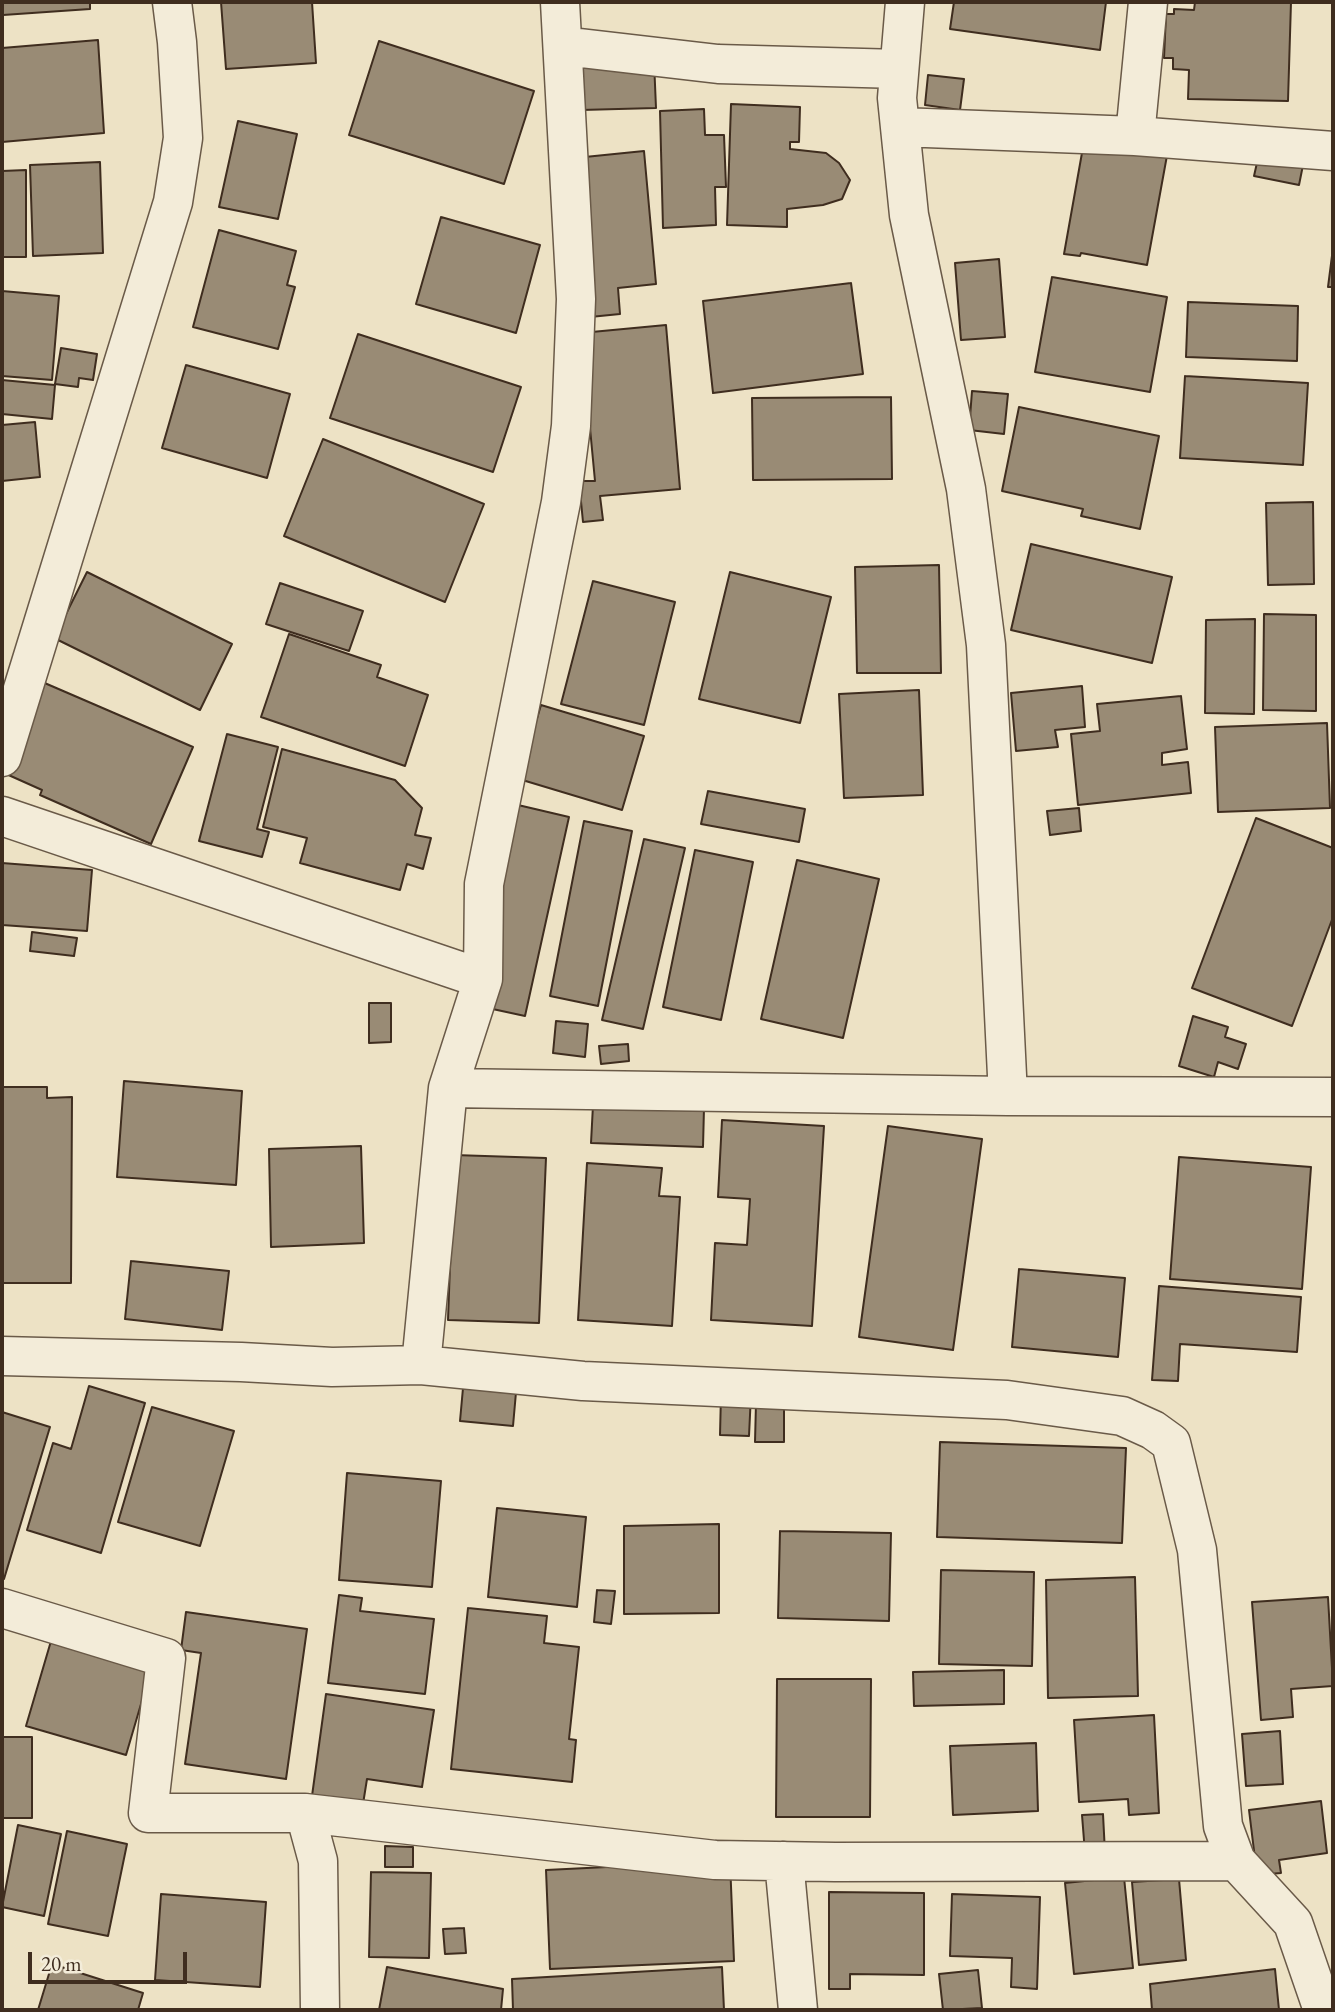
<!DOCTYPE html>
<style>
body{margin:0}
#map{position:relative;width:1335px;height:2012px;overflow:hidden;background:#ede2c5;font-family:"EB Garamond",serif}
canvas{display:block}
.frame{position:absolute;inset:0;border:4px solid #3f2d1f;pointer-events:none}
.scale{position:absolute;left:28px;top:1952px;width:159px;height:32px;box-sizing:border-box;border:4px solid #3f2d1f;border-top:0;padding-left:9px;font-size:21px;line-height:24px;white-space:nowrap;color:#3f2d1f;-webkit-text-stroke:5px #f3ecd9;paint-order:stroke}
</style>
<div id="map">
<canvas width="1335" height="2012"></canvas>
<div class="frame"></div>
<div class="scale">20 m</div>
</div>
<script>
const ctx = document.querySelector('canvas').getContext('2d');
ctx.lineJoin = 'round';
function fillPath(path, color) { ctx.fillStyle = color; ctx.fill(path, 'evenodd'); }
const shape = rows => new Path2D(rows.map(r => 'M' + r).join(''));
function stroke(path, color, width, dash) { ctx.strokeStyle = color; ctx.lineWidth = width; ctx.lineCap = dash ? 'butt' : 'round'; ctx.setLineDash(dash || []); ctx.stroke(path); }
const building = shape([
 [2,2,90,2,90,9,3,15,2,2],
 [221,2,312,2,316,63,226,69,221,2],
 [954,2,1106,2,1100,50,950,29,954,2],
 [1195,2,1291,2,1288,101,1188,99,1189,70,1173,69,1173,58,1164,58,1166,14,1174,14,1174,9,1194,10,1195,2],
 [98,40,104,133,2,142,2,48,98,40],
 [379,41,534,91,504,184,349,135,379,41],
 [654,61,656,108,581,110,580,63,654,61],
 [928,75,964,79,960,110,925,105,928,75],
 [731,104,800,107,799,142,790,142,790,149,826,153,839,163,850,180,842,199,823,205,787,209,787,227,727,225,731,104],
 [704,109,705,135,724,135,726,187,715,187,716,225,663,228,660,111,704,109],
 [238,121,297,134,278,219,219,207,238,121],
 [1085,136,1168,150,1147,265,1081,253,1080,256,1064,254,1085,136],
 [1261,145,1305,155,1299,185,1254,176,1261,145],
 [644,151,656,284,618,288,620,314,590,317,575,158,644,151],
 [100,162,103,253,33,256,30,165,100,162],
 [26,170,26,257,2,257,2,171,26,170],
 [441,217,540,245,516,333,416,304,441,217],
 [219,230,296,251,287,285,295,287,278,349,193,327,219,230],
 [1333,248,1333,287,1328,287,1333,248],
 [999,259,1005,337,961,340,955,263,999,259],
 [1052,277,1167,297,1150,392,1035,372,1052,277],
 [851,283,863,374,713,393,703,301,851,283],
 [2,291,59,296,52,380,2,376,2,291],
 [1188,302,1298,306,1297,361,1186,357,1188,302],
 [666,325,680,489,600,496,603,520,583,522,579,481,595,481,581,333,666,325],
 [358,334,521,387,493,472,330,418,358,334],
 [61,348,97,354,93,380,79,378,78,387,55,384,61,348],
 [186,365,290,394,267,478,162,448,186,365],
 [1185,376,1308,383,1303,465,1180,458,1185,376],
 [2,380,55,385,52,419,2,414,2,380],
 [972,391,1008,394,1004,434,969,430,972,391],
 [891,397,892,479,753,480,752,398,891,397],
 [1019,407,1159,436,1140,529,1081,516,1083,509,1002,491,1019,407],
 [35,422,40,477,2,481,2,425,35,422],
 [323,439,484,504,445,602,284,536,323,439],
 [1313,502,1314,584,1268,585,1266,503,1313,502],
 [1031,544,1172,577,1152,663,1011,630,1031,544],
 [939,565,941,673,857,673,855,567,939,565],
 [87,572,232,644,200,710,54,638,87,572],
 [730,572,831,597,800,723,699,699,730,572],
 [593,581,675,602,644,725,561,704,593,581],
 [280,583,363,611,349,651,266,624,280,583],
 [1264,614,1316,615,1316,711,1263,710,1264,614],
 [1255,619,1254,714,1205,713,1206,620,1255,619],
 [289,634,381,665,377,677,428,695,405,766,261,717,289,634],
 [40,681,193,747,151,844,40,795,42,790,4,773,40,681],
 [1082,686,1085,727,1055,730,1058,747,1016,751,1011,693,1082,686],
 [919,690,923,795,844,798,839,694,919,690],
 [1181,696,1187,749,1162,753,1162,765,1188,762,1191,793,1078,805,1071,734,1100,731,1097,704,1181,696],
 [541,705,644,736,622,810,519,779,541,705],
 [1327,723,1330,808,1218,812,1215,727,1327,723],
 [227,734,278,747,257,829,269,832,262,857,199,841,227,734],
 [282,749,395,780,422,808,415,835,431,838,423,869,407,864,400,890,300,863,307,838,263,827,282,749],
 [708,791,805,809,799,842,701,824,708,791],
 [518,805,569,817,525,1016,474,1005,518,805],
 [1079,808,1081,831,1050,835,1047,811,1079,808],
 [1256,818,1333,848,1333,917,1292,1026,1192,988,1256,818],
 [584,821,632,831,598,1006,550,996,584,821],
 [644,839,685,848,643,1029,602,1020,644,839],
 [695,850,753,862,721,1020,663,1007,695,850],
 [797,860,879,879,843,1038,761,1019,797,860],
 [2,863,92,870,87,931,2,925,2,863],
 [32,932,77,938,74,956,30,951,32,932],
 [369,1003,391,1003,391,1042,369,1043,369,1003],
 [1193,1016,1228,1027,1225,1037,1246,1044,1238,1069,1218,1062,1214,1077,1179,1066,1193,1016],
 [556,1021,588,1024,585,1057,553,1053,556,1021],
 [628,1044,629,1061,601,1064,599,1046,628,1044],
 [124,1081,242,1091,236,1185,117,1177,124,1081],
 [2,1087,47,1087,47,1098,72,1097,71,1283,2,1283,2,1087],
 [593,1105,704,1108,703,1147,591,1143,593,1105],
 [722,1120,824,1126,812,1326,711,1320,715,1243,747,1245,750,1199,718,1197,722,1120],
 [888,1126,982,1139,953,1350,859,1337,888,1126],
 [361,1146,364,1243,271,1247,269,1149,361,1146],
 [454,1155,546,1158,539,1323,448,1320,454,1155],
 [1179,1157,1311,1167,1302,1289,1170,1279,1179,1157],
 [587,1163,662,1168,659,1196,680,1197,672,1326,578,1320,587,1163],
 [131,1261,229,1271,222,1330,125,1319,131,1261],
 [1019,1269,1125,1278,1118,1357,1012,1347,1019,1269],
 [1159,1286,1301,1297,1297,1352,1180,1344,1178,1381,1152,1380,1159,1286],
 [464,1377,517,1381,513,1426,460,1421,464,1377],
 [89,1386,145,1403,101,1553,27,1530,53,1443,71,1449,89,1386],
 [721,1394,751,1394,749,1436,720,1435,721,1394],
 [756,1403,784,1404,784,1442,755,1442,756,1403],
 [152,1407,234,1431,200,1546,118,1522,152,1407],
 [2,1412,50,1427,4,1579,2,1578,2,1412],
 [940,1442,1126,1448,1122,1543,937,1537,940,1442],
 [347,1473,441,1481,432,1587,339,1580,347,1473],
 [497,1508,586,1517,577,1607,488,1597,497,1508],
 [719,1524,719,1613,624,1614,624,1526,719,1524],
 [780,1531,891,1533,889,1621,778,1618,780,1531],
 [941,1570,1034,1572,1032,1666,939,1664,941,1570],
 [1135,1577,1138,1696,1048,1698,1046,1580,1135,1577],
 [597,1590,615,1591,611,1624,594,1622,597,1590],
 [339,1595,362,1598,360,1611,434,1619,425,1694,328,1683,339,1595],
 [1328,1597,1333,1686,1291,1689,1293,1717,1261,1720,1252,1602,1328,1597],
 [468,1608,547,1616,544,1643,579,1647,569,1739,576,1740,572,1782,451,1769,468,1608],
 [186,1612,307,1629,286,1779,185,1764,201,1653,181,1650,186,1612],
 [51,1641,151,1670,126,1755,26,1726,51,1641],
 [1004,1670,1004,1704,914,1706,913,1672,1004,1670],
 [777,1679,871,1679,870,1817,776,1817,777,1679],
 [326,1694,434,1710,422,1787,367,1779,363,1804,312,1796,326,1694],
 [1154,1715,1159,1813,1129,1815,1128,1799,1079,1802,1074,1720,1154,1715],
 [1280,1731,1283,1784,1246,1786,1242,1734,1280,1731],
 [2,1737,32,1737,32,1818,2,1818,2,1737],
 [1036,1743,1038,1811,953,1815,950,1746,1036,1743],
 [1321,1801,1327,1853,1279,1860,1281,1873,1257,1875,1249,1810,1321,1801],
 [1103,1814,1105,1853,1085,1853,1082,1815,1103,1814],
 [18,1825,61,1834,44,1916,2,1907,18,1825],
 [67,1831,127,1844,108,1936,48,1924,67,1831],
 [385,1846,413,1847,413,1867,385,1867,385,1846],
 [730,1861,734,1961,550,1969,546,1870,730,1861],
 [371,1872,431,1873,429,1958,369,1957,371,1872],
 [1124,1877,1133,1968,1074,1974,1065,1883,1124,1877],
 [1179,1879,1186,1960,1139,1965,1132,1882,1179,1879],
 [829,1892,924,1893,924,1975,850,1974,850,1989,829,1989,829,1892],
 [161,1894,266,1902,260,1987,155,1980,161,1894],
 [952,1894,1040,1897,1037,1989,1011,1987,1012,1958,950,1956,952,1894],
 [464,1928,466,1953,445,1954,443,1929,464,1928],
 [52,1964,143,1993,138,2010,38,2010,52,1964],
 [387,1967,503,1989,501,2010,379,2010,387,1967],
 [722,1967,724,2010,513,2010,512,1979,722,1967],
 [1275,1969,1279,2010,1152,2010,1150,1984,1275,1969],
 [978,1970,982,2008,943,2010,939,1974,978,1970]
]);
const street = shape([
 [905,2,897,98,909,215,966,489,986,645,1008,1096],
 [563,46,718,64,899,69],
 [900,127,1135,136,1333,151],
 [1135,136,1148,2],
 [2,757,173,202,183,138,177,42,172,2],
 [2,816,483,979],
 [448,1088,1008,1096,1333,1097],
 [2,1356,241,1362,332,1367,421,1365,583,1381,1007,1400,1122,1416,1153,1430,1171,1443,1197,1550,1223,1826,1236,1861,1293,1923,1323,2010],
 [421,1365,448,1088,483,979,484,884,561,502,571,426,576,299,560,2],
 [2,1608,166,1658,148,1813,305,1813,318,1861,320,2010],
 [305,1813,715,1860,835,1862,1236,1861],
 [784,1861,798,2010]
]);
fillPath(building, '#998b75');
stroke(building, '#3f2d1f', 2);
stroke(street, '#6a5a48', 41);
stroke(street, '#f3ecd9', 38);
</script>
